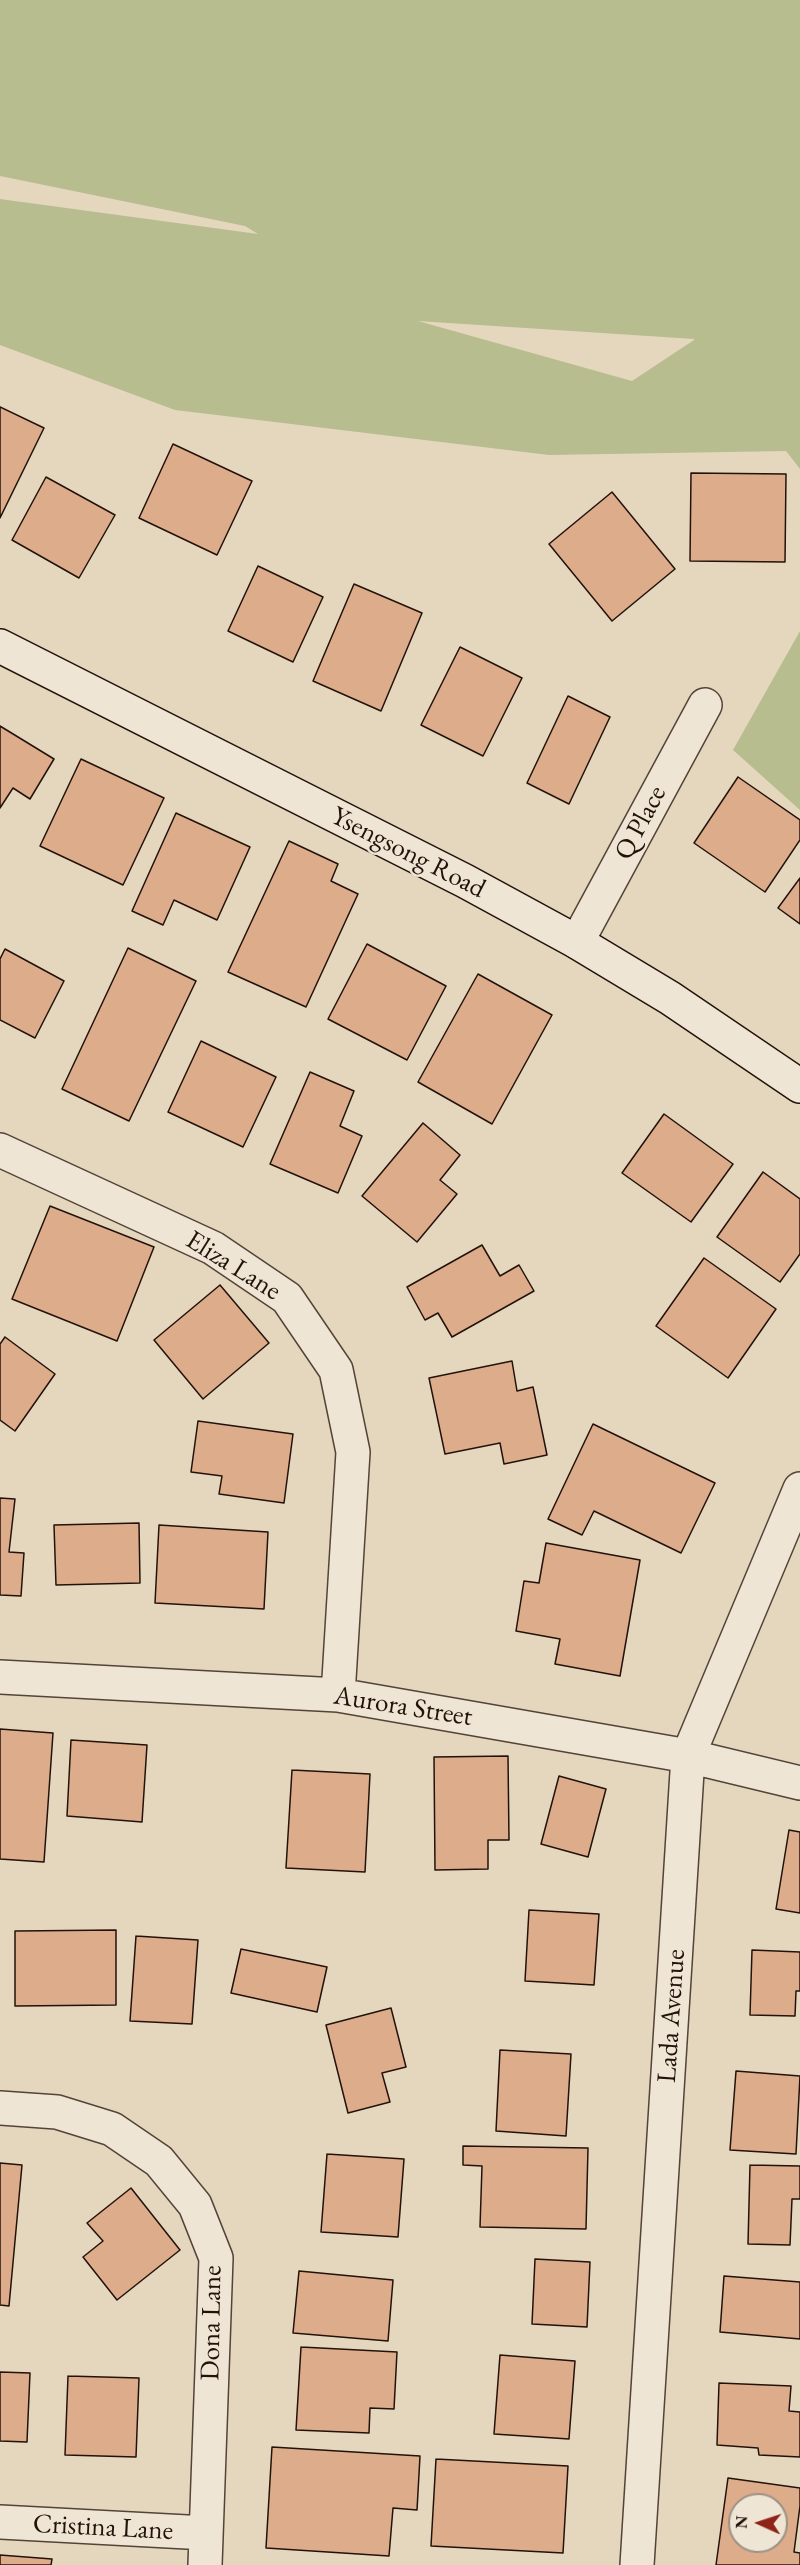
<!DOCTYPE html>
<style>
body{margin:0}
#map{position:relative;width:800px;height:2565px;overflow:hidden;background:#e5d7bd;font-family:"EB Garamond",serif}
canvas{display:block}
.north{position:absolute;left:728px;top:2493px;width:60px;height:60px;box-sizing:border-box;background:#eee5d4;border:2px solid #9d9184;border-radius:50%;rotate:273deg;font-size:16px;font-weight:700;line-height:24px;text-align:center;color:#23120b}
.north::after{content:'';display:block;margin:auto;width:21px;height:27px;background:#8f2418;clip-path:polygon(50% 0,100% 100%,50% 72%,0 100%)}
</style>
<div id="map">
<canvas width="800" height="2565"></canvas>
<div class="north">N</div>
</div>
<script>
const ctx = document.querySelector('canvas').getContext('2d');
ctx.lineJoin = 'round';
function fillPath(path, color) { ctx.fillStyle = color; ctx.fill(path, 'evenodd'); }
const shape = rows => new Path2D(rows.map(r => 'M' + r).join(''));
function stroke(path, color, width, dash) { ctx.strokeStyle = color; ctx.lineWidth = width; ctx.lineCap = dash ? 'butt' : 'round'; ctx.setLineDash(dash || []); ctx.stroke(path); }
function label(font, color, halo, rows, align = 'center') {
  ctx.font = font + ' "EB Garamond",serif'; ctx.lineWidth = 5; ctx.setLineDash([]); ctx.textBaseline = 'middle'; ctx.strokeStyle = halo; ctx.fillStyle = color; for (const [text, x, y, turn = 0] of rows) {
    ctx.save(); ctx.translate(x, y); ctx.rotate((+turn || 0) * Math.PI / 180); ctx.textAlign = isNaN(turn) ? turn : align; if (halo) ctx.strokeText(text, 0, 0); ctx.fillText(text, 0, 0); ctx.restore();
  }
}
const green = shape([
 [0,0,800,0,800,469,786,451,549,455,175,410,0,345,0,199,258,234,245,226,0,176],
 [418,321,694,339,694,340,632,381],
 [800,631,800,810,733,750]
]);
const building = shape([
 [0,407,44,428,0,518,0,407],
 [173,444,252,481,217,555,139,518,173,444],
 [691,473,786,474,785,562,690,561,691,473],
 [46,477,115,515,79,578,12,540,46,477],
 [612,492,675,569,612,621,549,544,612,492],
 [258,566,323,597,293,662,228,631,258,566],
 [354,584,422,613,381,711,313,681,354,584],
 [460,647,522,678,483,756,421,725,460,647],
 [568,696,610,717,569,804,527,783,568,696],
 [0,726,54,759,30,799,13,788,0,808,0,726],
 [81,759,164,798,123,885,40,846,81,759],
 [738,777,800,820,800,840,765,892,694,843,738,777],
 [176,813,250,847,217,920,174,900,163,925,132,911,176,813],
 [289,841,338,864,331,881,358,894,306,1007,228,972,289,841],
 [800,878,800,924,778,908,800,878],
 [367,944,446,986,407,1060,328,1019,367,944],
 [128,948,196,981,129,1121,62,1089,128,948],
 [5,949,64,981,35,1038,0,1020,0,959,5,949],
 [478,974,552,1015,492,1124,418,1082,478,974],
 [201,1041,276,1077,243,1147,168,1112,201,1041],
 [310,1072,354,1091,340,1126,362,1136,338,1193,270,1164,310,1072],
 [664,1114,733,1164,691,1222,622,1173,664,1114],
 [423,1123,460,1155,440,1180,457,1194,417,1242,362,1196,423,1123],
 [763,1172,800,1199,800,1254,780,1282,717,1237,763,1172],
 [50,1206,154,1247,117,1341,12,1299,50,1206],
 [482,1245,500,1276,519,1265,534,1291,452,1337,438,1313,425,1320,407,1287,482,1245],
 [704,1258,776,1309,728,1378,656,1326,704,1258],
 [220,1285,269,1343,203,1399,154,1340,220,1285],
 [5,1337,55,1374,15,1431,0,1420,0,1344,5,1337],
 [512,1361,517,1391,533,1387,547,1455,504,1464,500,1443,445,1454,429,1378,512,1361],
 [198,1421,293,1434,284,1503,219,1494,222,1476,191,1472,198,1421],
 [593,1424,715,1483,681,1553,594,1511,582,1535,548,1519,593,1424],
 [0,1498,15,1499,9,1552,24,1553,21,1596,0,1595,0,1498],
 [139,1523,140,1583,56,1585,54,1525,139,1523],
 [159,1525,268,1532,264,1609,155,1603,159,1525],
 [546,1543,640,1560,620,1676,555,1664,560,1639,516,1631,524,1581,539,1583,546,1543],
 [0,1729,53,1733,44,1862,0,1859,0,1729],
 [71,1740,147,1745,142,1822,67,1816,71,1740],
 [508,1756,509,1840,488,1840,488,1869,435,1870,434,1757,508,1756],
 [292,1770,370,1774,365,1872,286,1868,292,1770],
 [559,1776,606,1789,588,1857,541,1844,559,1776],
 [789,1830,800,1832,800,1913,776,1909,789,1830],
 [529,1910,599,1914,594,1985,525,1981,529,1910],
 [116,1930,116,2005,15,2006,15,1931,116,1930],
 [136,1936,198,1940,192,2024,130,2021,136,1936],
 [241,1949,327,1967,317,2012,231,1993,241,1949],
 [752,1950,800,1952,800,1991,796,1991,795,2016,750,2015,752,1950],
 [391,2008,406,2067,382,2073,390,2102,348,2113,326,2025,391,2008],
 [500,2050,571,2054,566,2136,496,2131,500,2050],
 [736,2071,800,2076,796,2154,730,2150,736,2071],
 [463,2146,588,2148,586,2229,480,2227,482,2166,463,2165,463,2146],
 [327,2154,404,2159,398,2237,321,2232,327,2154],
 [0,2163,22,2165,9,2306,0,2305,0,2163],
 [750,2165,800,2166,800,2199,792,2199,790,2245,748,2244,750,2165],
 [131,2188,180,2250,117,2300,83,2257,103,2241,87,2223,131,2188],
 [535,2259,590,2262,587,2327,532,2324,535,2259],
 [299,2271,393,2280,388,2341,293,2333,299,2271],
 [724,2276,800,2282,800,2339,720,2332,724,2276],
 [301,2347,397,2352,394,2409,370,2408,369,2433,296,2430,301,2347],
 [500,2355,575,2361,569,2439,494,2434,500,2355],
 [0,2372,30,2373,27,2442,0,2441,0,2372],
 [68,2376,139,2378,136,2457,65,2455,68,2376],
 [719,2383,791,2386,789,2411,800,2412,800,2457,759,2455,758,2448,717,2445,719,2383],
 [272,2447,420,2456,417,2510,393,2508,389,2556,266,2548,272,2447],
 [436,2459,568,2466,563,2553,431,2546,436,2459],
 [728,2478,800,2488,800,2506,794,2552,800,2553,800,2565,716,2565,728,2478],
 [740,2505,776,2505,776,2541,740,2541,740,2505],
 [0,2555,52,2559,51,2565,0,2565,0,2555]
]);
const street = shape([
 [577,942,705,705],
 [0,1150,213,1248,287,1298,336,1370,353,1452,338,1695],
 [0,1677,338,1695,688,1756,800,1783],
 [0,2108,57,2112,112,2129,159,2161,195,2205,216,2258,205,2565],
 [0,2522,206,2533],
 [637,2565,688,1756,800,1489]
]);
const secondary = shape([
 [0,646,465,881,577,942,670,998,800,1086]
]);
const streetNames = [
 ["Q Place",641,823,-62],
 ["Ysengsong Road",408,853,27],
 ["Eliza Lane",233,1266,32],
 ["Aurora Street",403,1707,9],
 ["Lada Avenue",672,2016,-86],
 ["Dona Lane",212,2323,-89],
 ["Cristina Lane",103,2528,3]
];
fillPath(green, '#b7bd8f');
fillPath(building, '#ddac8b');
stroke(building, '#23120b', 1.5);
stroke(street, '#544338', 36);
stroke(secondary, '#23120b', 36);
stroke(street, '#eee5d4', 33);
stroke(secondary, '#eee5d4', 33);
label('27px', '#23120b', '#eee5d4', streetNames);
</script>
